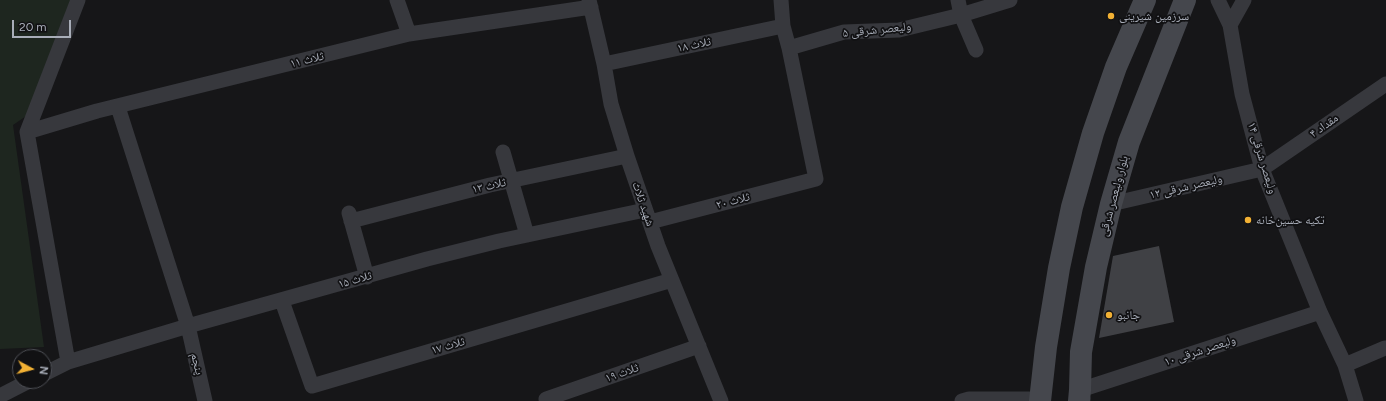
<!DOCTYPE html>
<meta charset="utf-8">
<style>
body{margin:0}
#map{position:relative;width:1386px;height:401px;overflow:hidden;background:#161618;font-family:Figtree,sans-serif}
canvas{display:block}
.north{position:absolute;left:12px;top:349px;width:40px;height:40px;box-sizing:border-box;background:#111113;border:1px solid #4d4f55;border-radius:50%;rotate:97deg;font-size:11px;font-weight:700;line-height:16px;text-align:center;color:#a8adb8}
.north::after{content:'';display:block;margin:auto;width:14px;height:18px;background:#f2b134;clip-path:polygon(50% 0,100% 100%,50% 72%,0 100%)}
.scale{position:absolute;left:12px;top:20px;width:59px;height:18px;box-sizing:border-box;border:2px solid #a8adb8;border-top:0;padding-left:5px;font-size:12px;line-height:14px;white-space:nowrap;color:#a8adb8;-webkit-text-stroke:3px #111113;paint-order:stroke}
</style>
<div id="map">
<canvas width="1386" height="401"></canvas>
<div class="north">N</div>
<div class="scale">20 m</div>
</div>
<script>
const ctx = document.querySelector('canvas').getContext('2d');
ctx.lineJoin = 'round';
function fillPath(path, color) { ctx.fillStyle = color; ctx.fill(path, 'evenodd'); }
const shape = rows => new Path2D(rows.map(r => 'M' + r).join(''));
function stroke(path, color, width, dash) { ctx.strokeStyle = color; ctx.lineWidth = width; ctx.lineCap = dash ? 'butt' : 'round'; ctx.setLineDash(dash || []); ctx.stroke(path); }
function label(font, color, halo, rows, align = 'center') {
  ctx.font = font + ' Figtree,"Noto Naskh Arabic",sans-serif'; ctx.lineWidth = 3.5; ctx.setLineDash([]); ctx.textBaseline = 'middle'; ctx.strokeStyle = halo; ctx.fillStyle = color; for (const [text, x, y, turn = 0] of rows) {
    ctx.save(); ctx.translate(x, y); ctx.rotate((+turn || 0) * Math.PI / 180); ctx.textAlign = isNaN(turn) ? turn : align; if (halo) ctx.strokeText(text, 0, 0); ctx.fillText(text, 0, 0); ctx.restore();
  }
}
const green = shape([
 [0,0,77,0,35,110,13,125,44,347,0,349]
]);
const building = shape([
 [1159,246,1174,322,1099,338,1113,256]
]);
const street = shape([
 [397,0,409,34],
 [589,0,604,64,611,104,627,156,658,246,721,401],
 [958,0,961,15,976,50],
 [1218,0,1230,25,1242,94,1262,169,1320,312,1345,365,1356,401],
 [1230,25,1244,0],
 [789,48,844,32,899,30,961,15,1010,0],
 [604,64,783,26],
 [118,107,188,326,205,401],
 [27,132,97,111,409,34,591,7],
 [503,152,527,235],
 [1111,204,1262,169,1386,84],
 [349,213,367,277],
 [351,221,490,185,627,156],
 [650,222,816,179,789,48,783,26,781,0],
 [282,301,312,386,672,280],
 [68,362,27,132,78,0],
 [1345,365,1385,348],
 [44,374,68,362,188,326,427,259,499,241,645,210],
 [0,396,29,381],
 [546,399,699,346],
 [1083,399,1080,390,1320,312],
 [962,401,969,399,1040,399]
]);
const secondary = shape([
 [1040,401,1046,347,1059,268,1072,207,1093,133,1116,67,1145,0],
 [1079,401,1080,390,1081,352,1096,267,1111,204,1129,142,1185,0]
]);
const markers = [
 [1111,16,4,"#f2b134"],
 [1248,220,4,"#f2b134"],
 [1109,315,4,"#f2b134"]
];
const poiNames = [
 ["سرزمین شیرینی",1119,16],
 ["تکیه حسین‌خانه",1256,220],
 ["جانبو",1117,315]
];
const streetNames = [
 ["ولیعصر شرقی ۵",877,30,-6],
 ["ثلاث ۱۸",694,45,-12],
 ["ثلاث ۱۱",307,60,-14],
 ["مقداد ۴",1324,126,-35],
 ["ولیعصر شرقی ۱۴",1262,158,73],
 ["ثلاث ۱۳",489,186,-13],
 ["ولیعصر شرقی ۱۲",1186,187,-13],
 ["بلوار ولیعصر شرقی",1114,196,-75],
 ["ثلاث ۲۰",733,201,-15],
 ["شهید ثلاث",643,204,71],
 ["ثلاث ۱۵",355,280,-16],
 ["ثلاث ۱۷",448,346,-16],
 ["ولیعصر شرقی ۱۰",1200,351,-18],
 ["پنجم",197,364,77],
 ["ثلاث ۱۹",622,373,-19]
];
fillPath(green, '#1e261f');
fillPath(building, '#404145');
stroke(street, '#37383d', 15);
stroke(secondary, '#45474d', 22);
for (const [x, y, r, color] of markers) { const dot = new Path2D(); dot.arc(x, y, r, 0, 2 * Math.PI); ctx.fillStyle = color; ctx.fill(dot); stroke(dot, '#111113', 1.5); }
label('12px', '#a8adb8', '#111113', poiNames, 'left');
label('12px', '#a8adb8', '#111113', streetNames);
</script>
